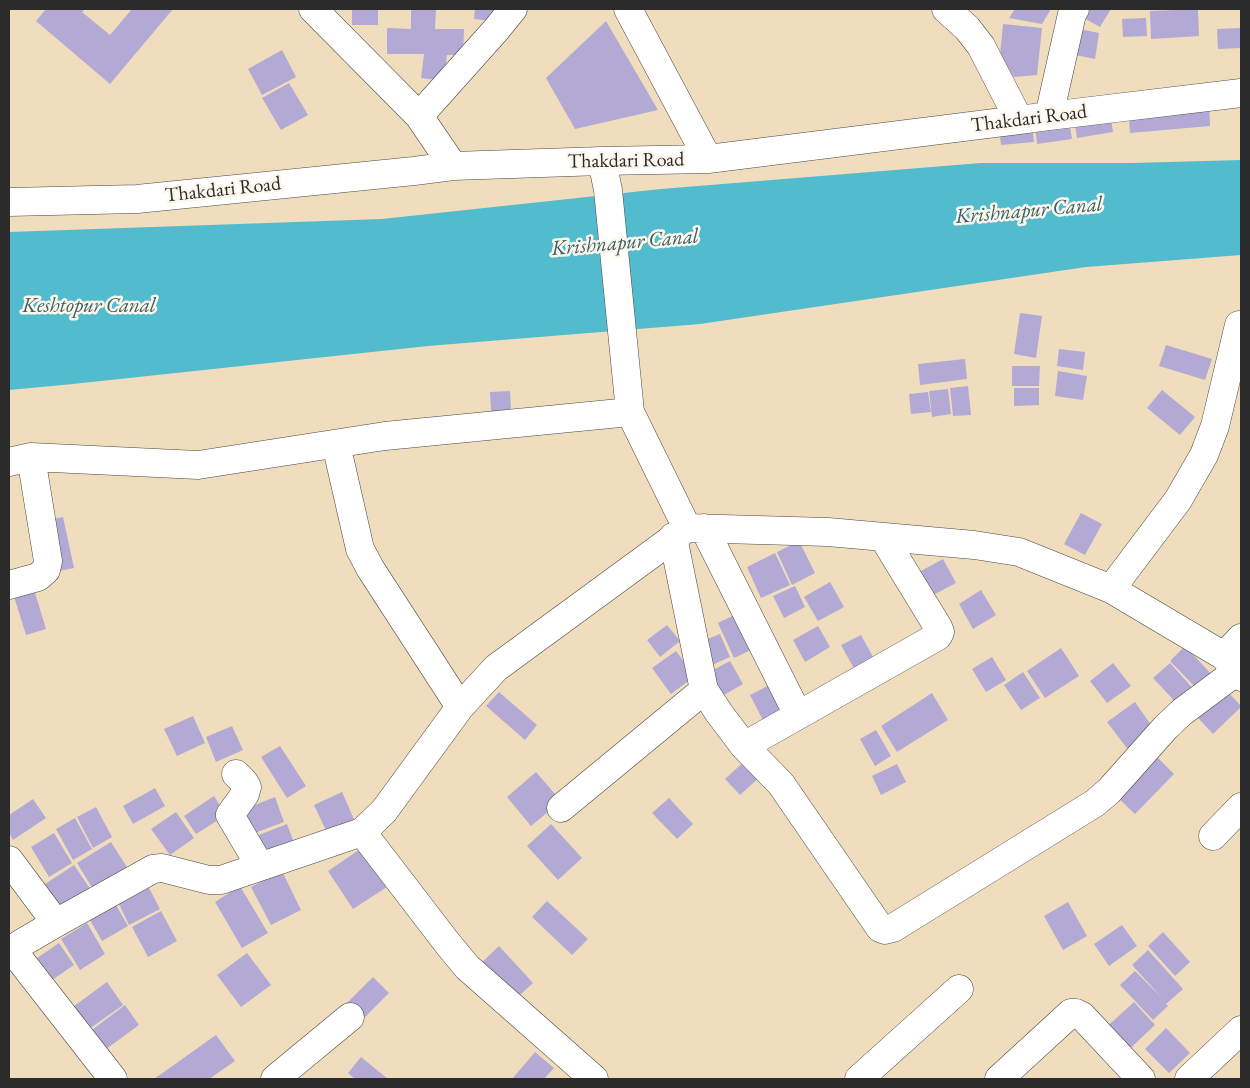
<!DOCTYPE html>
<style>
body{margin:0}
#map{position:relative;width:1250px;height:1088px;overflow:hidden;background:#f0ddbd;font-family:"EB Garamond",serif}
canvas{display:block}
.frame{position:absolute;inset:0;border:10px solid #2b2b2b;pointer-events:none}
</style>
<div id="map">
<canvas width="1250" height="1088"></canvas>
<div class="frame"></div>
</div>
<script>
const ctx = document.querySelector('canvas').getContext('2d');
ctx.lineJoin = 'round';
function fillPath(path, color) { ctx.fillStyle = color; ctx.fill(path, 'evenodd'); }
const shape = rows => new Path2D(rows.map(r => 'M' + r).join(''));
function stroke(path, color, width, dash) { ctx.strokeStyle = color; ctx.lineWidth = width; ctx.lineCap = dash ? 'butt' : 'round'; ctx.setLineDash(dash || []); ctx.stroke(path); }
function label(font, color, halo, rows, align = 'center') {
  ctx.font = font + ' "EB Garamond",serif'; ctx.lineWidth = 5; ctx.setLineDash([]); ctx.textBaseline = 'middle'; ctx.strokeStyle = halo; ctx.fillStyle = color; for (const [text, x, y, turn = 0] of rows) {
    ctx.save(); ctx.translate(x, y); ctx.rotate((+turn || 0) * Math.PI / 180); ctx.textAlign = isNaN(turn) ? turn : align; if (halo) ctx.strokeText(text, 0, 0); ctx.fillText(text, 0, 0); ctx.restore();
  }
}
const water = shape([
 [1241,160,1241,255,1086,267,700,324,428,346,73,384,9,390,9,232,382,219,661,189,981,163,1132,163]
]);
const building = shape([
 [46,9,85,9,82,12,110,35,132,9,173,9,110,84,36,21],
 [352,9,378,9,378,25,352,25],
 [411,9,436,9,435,29,464,29,463,55,447,55,444,81,421,78,424,54,387,54,387,28,411,29],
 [475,9,502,9,500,22,474,19],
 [1015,9,1051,9,1042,24,1009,18],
 [1078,9,1111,9,1100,27,1075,13],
 [1198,9,1199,36,1151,39,1150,11],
 [1146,18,1147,36,1123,37,1122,19],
 [606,21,658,110,575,129,546,78],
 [1003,24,1042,28,1037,75,1014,77,1000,55],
 [1075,28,1099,33,1095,59,1070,54],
 [1241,28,1241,48,1218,49,1217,29],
 [282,50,296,77,262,95,248,69],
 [289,83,308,115,281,130,262,98],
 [1209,101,1210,126,1130,133,1128,108],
 [1110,113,1113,132,1077,138,1074,118],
 [1069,120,1072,139,1037,144,1035,124],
 [1032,125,1034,142,1001,145,999,128],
 [1020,313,1042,316,1036,358,1014,354],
 [1166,345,1212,359,1205,380,1159,366],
 [1059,349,1085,352,1083,370,1057,366],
 [965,359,967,379,920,385,918,364],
 [1012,366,1040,366,1039,386,1012,386],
 [1058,371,1087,376,1083,400,1055,396],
 [968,386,971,415,953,416,950,388],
 [1014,388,1039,388,1039,405,1014,406],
 [948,389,951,414,932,417,929,391],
 [1162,390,1195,417,1180,435,1147,408],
 [510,391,511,411,491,411,490,392],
 [928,392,931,412,911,414,909,394],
 [1081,513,1102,524,1085,555,1064,544],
 [63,517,74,568,59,571,48,520],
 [799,541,815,573,792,585,777,552],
 [775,553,790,585,761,598,747,567],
 [943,559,956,583,922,601,910,577],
 [830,582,844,607,818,621,804,597],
 [32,583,46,629,26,635,12,590],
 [795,586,805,607,784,618,773,596],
 [981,590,996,615,973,629,959,604],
 [738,613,755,648,734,658,718,623],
 [667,625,680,641,660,657,647,640],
 [818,626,830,647,805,662,793,640],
 [720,634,730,657,705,668,695,644],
 [861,635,877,664,857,674,841,645],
 [1185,646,1214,677,1199,691,1170,661],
 [1061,648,1079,676,1045,698,1027,671],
 [676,651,695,676,671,694,652,668],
 [992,657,1006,680,986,692,972,669],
 [730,661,743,684,715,700,702,676],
 [1113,663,1131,686,1107,703,1090,681],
 [1170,663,1197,693,1181,708,1153,678],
 [1023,672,1040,698,1021,710,1004,685],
 [775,682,791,713,766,726,750,695],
 [1227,691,1241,706,1241,707,1213,734,1198,718],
 [499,692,537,725,525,740,486,706],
 [932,693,948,720,897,752,881,726],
 [1135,702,1156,732,1129,751,1107,722],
 [193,716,205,743,177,756,164,729],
 [232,726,243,750,216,762,206,737],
 [876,730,891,756,875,766,860,739],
 [280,746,306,786,287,798,261,757],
 [1153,753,1174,774,1135,814,1113,793],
 [747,759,762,775,740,795,725,779],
 [897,764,906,782,881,795,872,776],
 [536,772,561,801,531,826,507,797],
 [155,788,165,806,133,824,123,806],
 [342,792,357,826,330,839,314,805],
 [214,796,226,815,196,834,184,816],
 [275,797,284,822,252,834,242,810],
 [669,798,693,824,677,839,652,813],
 [33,799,46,818,13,840,9,833,9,815],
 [96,807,112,837,93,848,77,817],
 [176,812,194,838,170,855,151,829],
 [75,818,92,849,73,860,56,829],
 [287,824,295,845,259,859,251,838],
 [551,824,582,858,558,880,527,846],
 [54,833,72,863,49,877,31,847],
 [111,842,130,872,96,894,77,863],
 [362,848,387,887,353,909,328,871],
 [74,865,91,890,61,909,45,884],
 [282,871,301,910,271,925,251,887],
 [240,886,268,933,242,948,215,902],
 [149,888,160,909,129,925,119,904],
 [547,901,588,939,572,955,532,917],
 [1068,902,1087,936,1063,950,1044,916],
 [116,905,128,926,102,941,90,920],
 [161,911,177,941,148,957,132,927],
 [87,923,105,954,80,970,61,939],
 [1122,925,1137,946,1109,966,1094,944],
 [1163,932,1190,962,1175,976,1148,946],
 [59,943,74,965,52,980,37,958],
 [499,946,533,983,511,1003,477,967],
 [1148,950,1183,989,1166,1004,1168,1006,1153,1020,1120,985,1135,971,1162,998,1132,965],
 [247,953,271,985,241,1007,217,975],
 [373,977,389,993,359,1023,343,1007],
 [107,982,123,1005,82,1034,66,1012],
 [1134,1002,1155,1025,1122,1056,1100,1033],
 [125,1005,139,1025,98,1055,84,1036],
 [1166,1028,1190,1053,1169,1073,1145,1049],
 [216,1035,235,1061,209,1079,154,1079],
 [535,1052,554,1068,544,1079,512,1079],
 [361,1057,388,1079,355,1079,348,1073]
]);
const minor = shape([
 [313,9,419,116,453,166],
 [628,9,708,159],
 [946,9,967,28,981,46,1019,120],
 [419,116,495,31,513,9],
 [1049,116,1072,14,1075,9],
 [602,161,608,190,630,412,687,528],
 [9,202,137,199,414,171,453,166,602,161,708,159,1019,120,1049,116,1241,93],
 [336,444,360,549,370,568,460,707],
 [9,462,31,457,198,465,385,436,630,412],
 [704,528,798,715],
 [673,537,704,690,719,713,744,746,781,784,880,928,885,930,893,928,1095,803,1109,791,1166,727,1182,712,1237,671],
 [9,585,38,577,46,570,48,561,31,457],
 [1111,589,1178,500,1204,455,1215,426,1239,325],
 [1224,656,1241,638],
 [744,746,938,636,940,632,938,627,883,537],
 [236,774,244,782,247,787,245,794,230,815,260,866],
 [561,808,704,690],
 [362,832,448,944,467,967,594,1079],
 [1213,836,1241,807],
 [9,860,56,923],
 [113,1079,17,956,17,948,20,944,56,923,153,869,162,868,209,880,221,880,362,832,384,811,460,707,496,668,687,528,828,532,974,545,1019,552,1111,589,1224,656,1241,677],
 [275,1079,350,1017],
 [859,1079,959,989],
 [999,1079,1071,1013,1076,1013,1082,1016,1141,1079],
 [1189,1079,1241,1030]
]);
const streetNames = [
 ["Thakdari Road",1029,119,-7],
 ["Thakdari Road",626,161,-1],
 ["Thakdari Road",223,190,-6]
];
const waterNames = [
 ["Krishnapur Canal",1029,211,-5],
 ["Krishnapur Canal",625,243,-5],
 ["Keshtopur Canal",89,306]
];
fillPath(water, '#52bcce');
fillPath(building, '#b2aad4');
stroke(minor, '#494641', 29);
stroke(minor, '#fff', 28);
label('20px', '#2b2b2b', '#fbf7ec', streetNames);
label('italic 21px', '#395e64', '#fbf7ec', waterNames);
</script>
